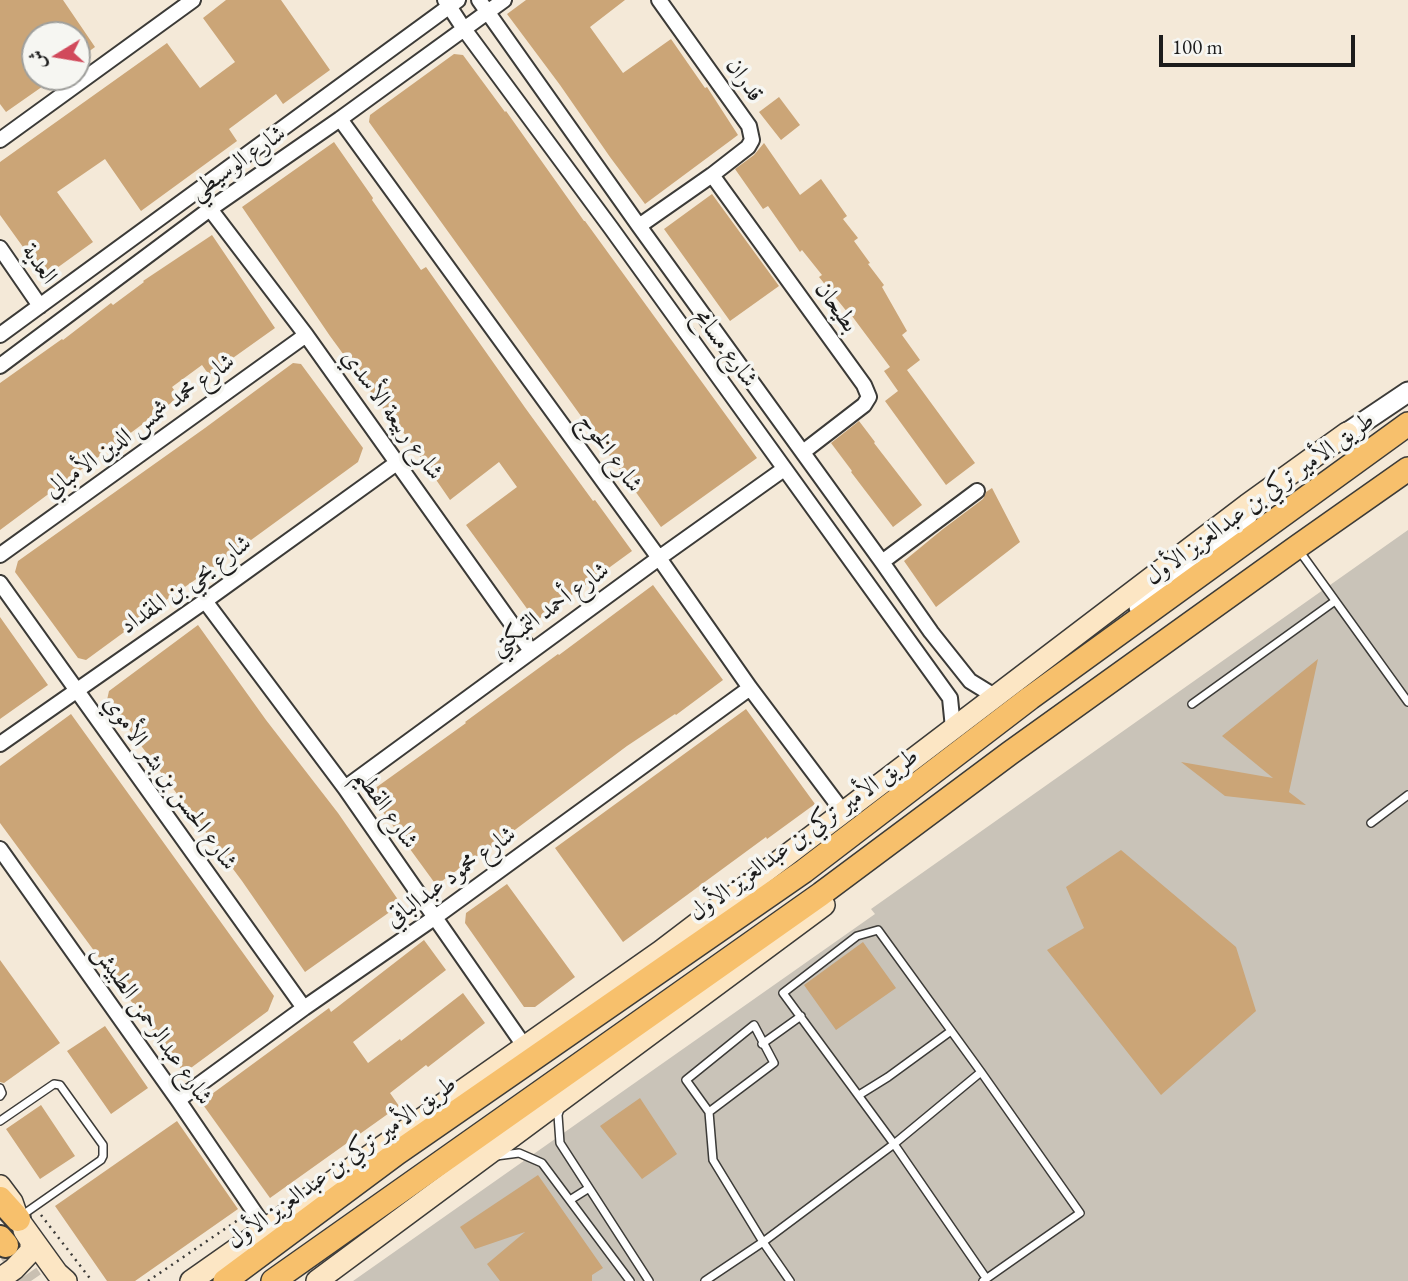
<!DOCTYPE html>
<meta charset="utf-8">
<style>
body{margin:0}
#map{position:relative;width:1408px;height:1281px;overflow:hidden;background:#f4e9d8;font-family:"EB Garamond",Amiri,serif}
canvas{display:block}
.north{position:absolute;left:21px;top:21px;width:70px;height:70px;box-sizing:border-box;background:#f6f6f2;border:2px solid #9f9f9c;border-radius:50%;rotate:259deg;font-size:19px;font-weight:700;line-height:28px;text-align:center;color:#1c1c1c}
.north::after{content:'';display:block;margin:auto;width:24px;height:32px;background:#d1495b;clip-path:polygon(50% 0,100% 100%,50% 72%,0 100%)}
.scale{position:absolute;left:1159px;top:35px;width:196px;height:32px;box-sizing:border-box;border:4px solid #1c1c1c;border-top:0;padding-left:9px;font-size:21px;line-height:24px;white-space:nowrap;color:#1c1c1c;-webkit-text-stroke:5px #f6f6f2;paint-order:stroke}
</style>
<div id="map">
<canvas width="1408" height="1281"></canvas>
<div class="north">ش</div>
<div class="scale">100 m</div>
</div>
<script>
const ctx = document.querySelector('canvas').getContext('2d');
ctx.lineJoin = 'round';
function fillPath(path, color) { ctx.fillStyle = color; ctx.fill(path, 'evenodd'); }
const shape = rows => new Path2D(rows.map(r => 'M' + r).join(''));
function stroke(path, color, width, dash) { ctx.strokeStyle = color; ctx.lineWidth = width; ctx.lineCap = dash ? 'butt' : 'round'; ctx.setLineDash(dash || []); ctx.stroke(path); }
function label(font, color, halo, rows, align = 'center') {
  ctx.font = font + ' "EB Garamond",Amiri,serif'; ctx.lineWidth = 7; ctx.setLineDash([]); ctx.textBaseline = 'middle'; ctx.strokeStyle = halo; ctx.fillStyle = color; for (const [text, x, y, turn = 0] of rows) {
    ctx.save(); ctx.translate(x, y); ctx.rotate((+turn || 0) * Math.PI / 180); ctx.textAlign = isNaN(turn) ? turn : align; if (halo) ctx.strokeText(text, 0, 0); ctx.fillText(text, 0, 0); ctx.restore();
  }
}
const industrial = shape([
 [1408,530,1408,1281,353,1281,875,914,871,909]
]);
const building = shape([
 [0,0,63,0,95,47,77,60,77,35,35,35,35,77,56,77,6,112,0,104],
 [226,0,281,0,330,70,283,104,276,94,229,129,237,141,141,211,105,159,57,192,93,242,50,273,41,272,0,215,0,162,167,43,200,88,235,62,203,18],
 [526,0,625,0,590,27,623,73,671,39,705,88,707,87,738,135,645,204,610,157,560,85,507,14],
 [454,54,463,55,505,112,506,111,584,221,585,221,757,458,661,527,369,122,370,115],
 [779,97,800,125,781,140,759,112],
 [334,142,373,198,372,200,421,270,426,267,526,409,593,501,595,500,632,551,536,621,466,525,517,487,499,462,450,500,397,423,395,425,330,336,242,207],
 [764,143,800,195,821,179,847,216,843,219,858,238,854,241,870,263,868,264,884,285,882,287,907,331,902,335,920,360,907,370,975,463,946,485,885,401,898,391,884,371,890,367,849,312,848,313,819,277,822,275,802,250,800,252,768,206,763,209,735,169,754,155],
 [712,194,779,286,730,321,664,229],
 [212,235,275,328,209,375,202,365,172,387,179,397,0,530,0,383,62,339,63,340,111,303,113,305,144,282,143,281],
 [293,363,301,364,363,448,358,462,225,559,126,628,127,630,86,660,78,658,15,572,18,561,205,428],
 [859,421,875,442,874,443,922,505,893,527,851,472,852,471,831,443],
 [992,488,1020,542,936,607,904,561,943,529,983,499,986,492],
 [653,585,723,680,676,715,675,714,627,746,488,850,487,849,439,883,434,882,372,797,374,789,466,723,465,722,558,654,559,655],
 [0,617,48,685,0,719],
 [198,625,266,720,338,813,401,904,305,972,242,881,107,700,109,691],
 [1318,659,1289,792,1306,805,1225,796,1181,762,1273,778,1222,736],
 [746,709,815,804,767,839,766,837,623,942,555,848],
 [71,714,274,996,268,1011,184,1073,0,823,0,766],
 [1121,850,1236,947,1256,1011,1161,1095,1047,950,1084,928,1066,887],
 [507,884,575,977,535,1007,524,1007,465,923,466,913],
 [424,940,446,970,353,1042,368,1063,400,1039,401,1041,463,993,485,1023,428,1067,426,1065,390,1093,399,1106,270,1198,201,1102,329,1008,331,1012],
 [863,942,896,988,836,1030,804,985],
 [0,960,60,1043,4,1083,0,1082],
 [105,1026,148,1088,111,1114,67,1051],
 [640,1098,677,1154,642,1179,600,1126],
 [41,1105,75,1156,40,1179,6,1129],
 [177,1121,238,1209,135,1281,107,1281,55,1206],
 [538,1175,603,1268,592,1275,592,1281,500,1281,487,1264,525,1232,475,1249,460,1227]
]);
const trunkTunnel = shape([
 [6,1245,31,1281]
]);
const path = shape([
 [41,1215,92,1281],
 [148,1281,241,1218]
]);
const service = shape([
 [1298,549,1408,702],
 [1192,704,1335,601],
 [1371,823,1408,795],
 [762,1044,801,1016],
 [0,1088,2,1093,0,1096],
 [859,1095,888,1077,951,1031],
 [560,1109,558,1115,560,1143,649,1281],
 [709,1112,774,1063,754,1025,686,1080,709,1112,713,1160,763,1242,790,1281],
 [0,1121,54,1084,60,1085,103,1145,103,1156,101,1160,21,1216],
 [496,1156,519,1153,542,1163,630,1281],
 [570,1200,589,1188],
 [705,1281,763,1242,894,1144,981,1072],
 [983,1281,1080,1213,981,1072,878,930,857,936,783,993,894,1144,986,1278]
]);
const minor = shape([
 [445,0,464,29,611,228,950,698,953,728],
 [479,0,639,226,882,562,931,632,970,681,996,697],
 [340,119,659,558,750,688,844,813],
 [0,140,193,0],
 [712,175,864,385,869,397,864,405,803,452],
 [210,209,306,335,531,651],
 [639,226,712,175,748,147,752,140,749,126,659,0],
 [0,248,40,306],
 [0,335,458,0],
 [0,366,210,209,340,119,504,0],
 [0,555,306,335],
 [882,562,977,491],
 [0,583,304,1008],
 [205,601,345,788,525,1047],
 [0,744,205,601,398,462],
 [345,788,659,558,784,469],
 [0,849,178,1100,266,1229],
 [178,1100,304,1008,434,918,750,688]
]);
const tertiary = shape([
 [1335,443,1347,433,1408,392],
 [1139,607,1247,517]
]);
const secondary = shape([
 [661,951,1247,505,1347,433],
 [0,1186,12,1202,18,1219,57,1273,66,1281],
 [0,1279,14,1269,31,1251,31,1241,24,1230],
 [191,1281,661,951,676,948],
 [317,1281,824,905]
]);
const primary = shape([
 [225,1281,397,1153,804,871,1030,698,1408,424],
 [273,1281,821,894,1010,753,1297,547,1408,469]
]);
const trunk = shape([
 [0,1199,18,1219],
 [0,1238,6,1245]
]);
const streetNames = [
 ["قدران",744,80,55],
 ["شارع الوسيطي",238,163,-35],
 ["العدية",39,264,55],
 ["بطيحان",836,307,54],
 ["شارع مسامح",725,348,54],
 ["شارع ربيعة الأسدي",392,415,54],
 ["شارع محمد شمس الدين الأمبالي",140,426,-36],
 ["شارع الخوج",610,453,54],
 ["طريق الأمير تركي بن عبدالعزيز الأول",1260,499,-36],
 ["شارع يحي بن المقداد",186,585,-35],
 ["شارع أحمد التمبكتي",550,609,-36],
 ["شارع الحسن بن بشر الأموي",170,783,54],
 ["شارع القطيم",386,809,55],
 ["طريق الأمير تركي بن عبدالعزيز الأول",804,835,-36],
 ["شارع محمود عبدالباقي",451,877,-36],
 ["شارع عبدالرحمن الطبيش",152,1025,55],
 ["طريق الأمير تركي بن عبدالعزيز الأول",342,1163,-36]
];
fillPath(industrial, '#c9c3b8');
fillPath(building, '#cba577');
stroke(trunkTunnel, '#c9c0b2', 24, [24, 12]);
stroke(service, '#3c3b38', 10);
stroke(minor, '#3c3b38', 18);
stroke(tertiary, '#3c3b38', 23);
stroke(secondary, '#3c3b38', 24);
stroke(primary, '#3c3b38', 26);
stroke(trunk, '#3c3b38', 28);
stroke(path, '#3c3b38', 2.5, [2, 5]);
stroke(service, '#fff', 7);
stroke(minor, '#fff', 14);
stroke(tertiary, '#fff', 19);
stroke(secondary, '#fce6c4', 21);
stroke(primary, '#f7c06c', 23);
stroke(trunk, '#f7c06c', 24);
label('24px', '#1c1c1c', '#f6f6f2', streetNames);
</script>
